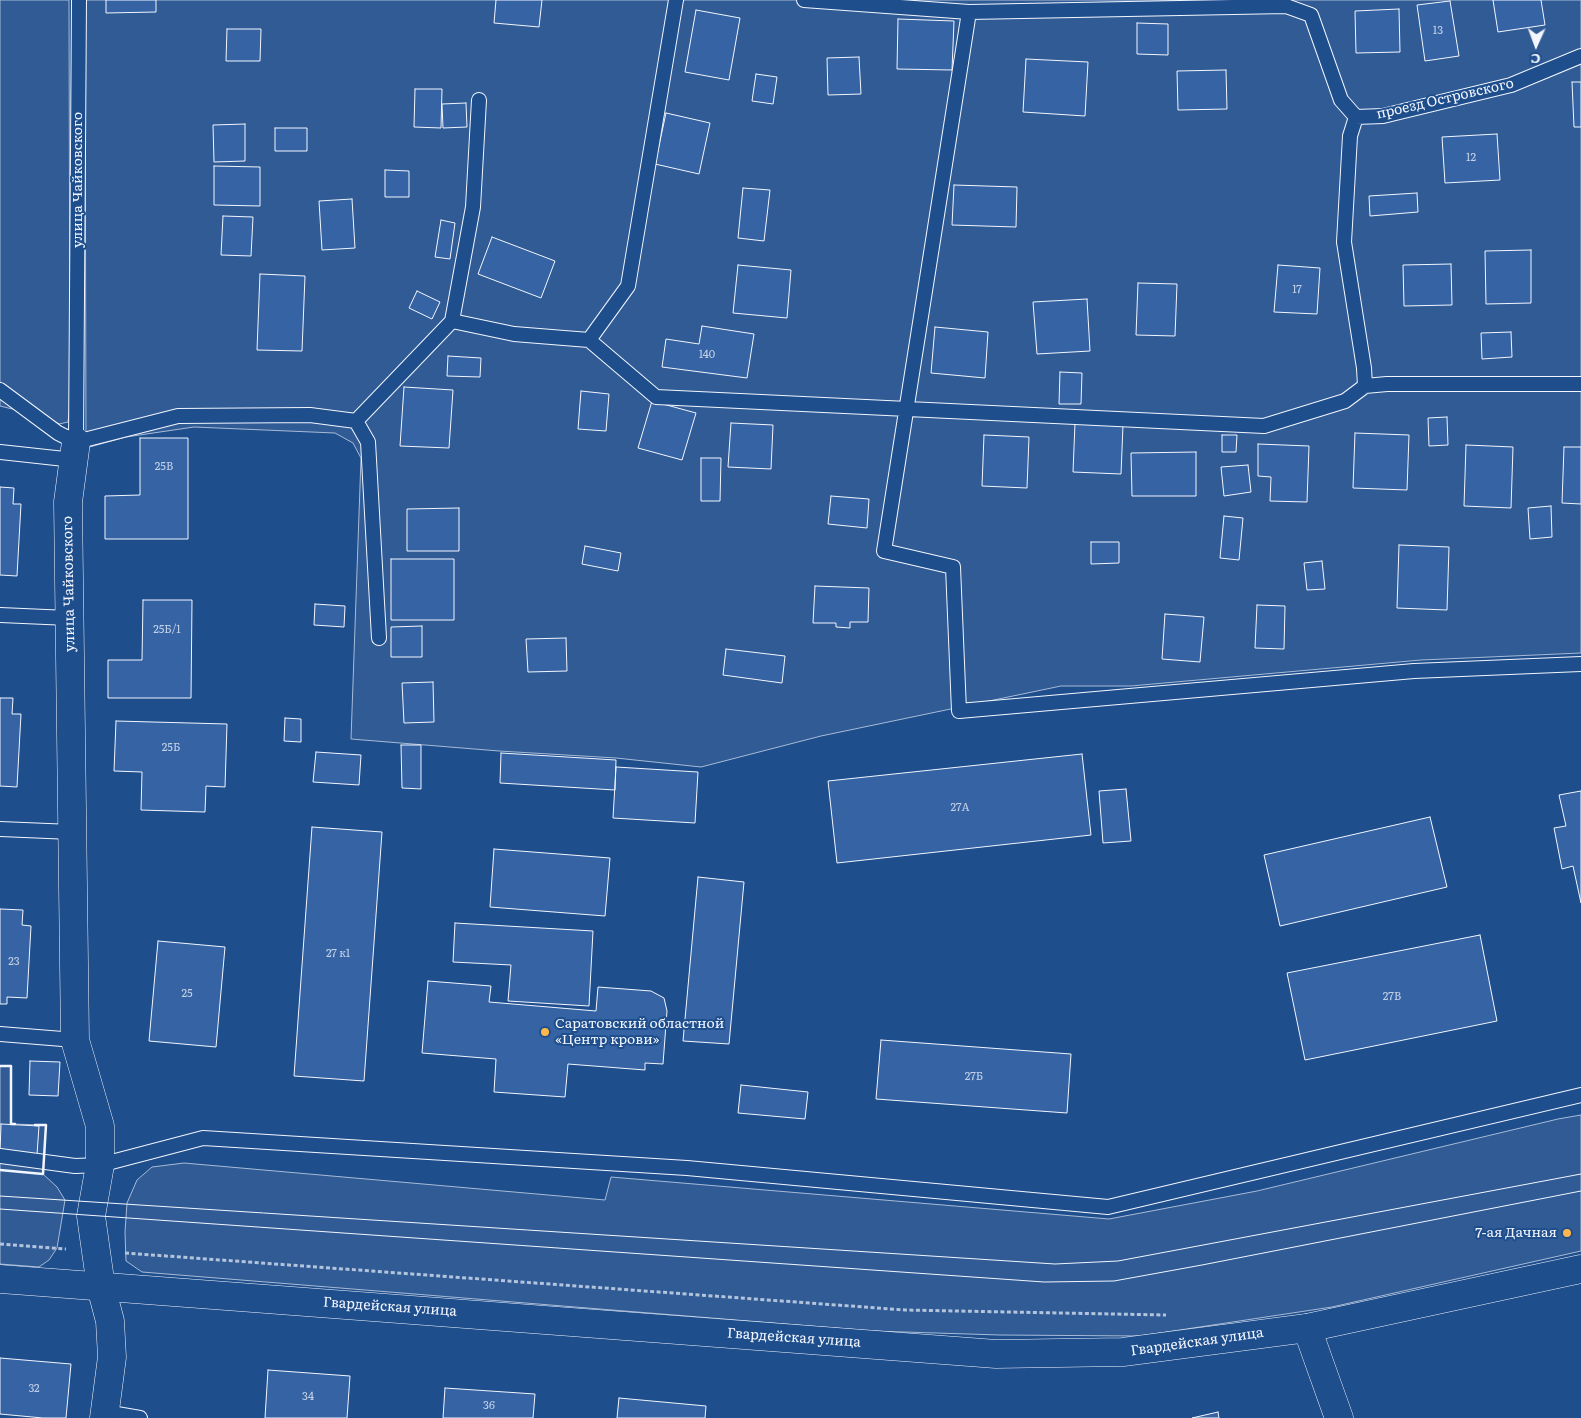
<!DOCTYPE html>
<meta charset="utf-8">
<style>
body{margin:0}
#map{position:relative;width:1581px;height:1418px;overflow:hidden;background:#1f4e8c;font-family:Literata,serif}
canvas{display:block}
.north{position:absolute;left:1511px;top:20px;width:50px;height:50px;-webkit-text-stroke:4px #1f4e8c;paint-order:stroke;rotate:182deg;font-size:14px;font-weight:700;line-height:20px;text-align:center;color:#f2f6ff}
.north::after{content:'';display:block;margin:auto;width:18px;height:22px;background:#f2f6ff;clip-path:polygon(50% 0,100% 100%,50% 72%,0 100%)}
</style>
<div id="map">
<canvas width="1581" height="1418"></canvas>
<div class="north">С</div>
</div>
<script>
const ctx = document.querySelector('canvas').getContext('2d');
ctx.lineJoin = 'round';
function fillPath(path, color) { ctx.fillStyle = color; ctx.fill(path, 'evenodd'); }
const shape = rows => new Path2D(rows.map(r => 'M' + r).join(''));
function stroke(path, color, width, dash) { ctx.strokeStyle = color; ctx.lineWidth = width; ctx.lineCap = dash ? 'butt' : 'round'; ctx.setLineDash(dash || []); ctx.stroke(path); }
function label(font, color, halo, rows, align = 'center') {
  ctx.font = font + ' Literata,serif'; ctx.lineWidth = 4; ctx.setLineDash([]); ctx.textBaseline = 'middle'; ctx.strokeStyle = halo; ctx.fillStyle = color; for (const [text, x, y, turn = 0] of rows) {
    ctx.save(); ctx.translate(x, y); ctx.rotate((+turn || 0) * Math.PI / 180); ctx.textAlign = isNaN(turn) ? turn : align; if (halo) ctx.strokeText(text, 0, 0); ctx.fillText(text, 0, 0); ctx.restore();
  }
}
const built = shape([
 [0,0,69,0,70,405,68,422,59,424,45,417,0,406,0,0],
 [85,0,1581,0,1581,653,1421,660,1131,686,1061,686,821,736,701,767,616,758,499,751,351,739,361,458,353,443,335,433,194,427,126,437,86,448,85,0],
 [0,1066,11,1066,11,1124,46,1125,43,1174,57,1187,65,1200,57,1248,49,1260,39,1267,0,1264,0,1066],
 [1581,1115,1581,1251,1332,1307,1140,1336,1000,1335,872,1331,142,1272,126,1261,125,1232,127,1203,137,1180,152,1167,184,1163,605,1200,611,1177,1109,1219,1257,1191,1558,1119,1581,1115]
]);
const building = shape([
 [106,0,156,0,156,12,106,13,106,0],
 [496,0,542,0,539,27,494,23,496,0],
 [1493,0,1541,0,1545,25,1498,32,1493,0],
 [1450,1,1459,56,1425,61,1417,5,1450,1],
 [1399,9,1400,52,1356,53,1355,11,1399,9],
 [696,10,740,18,729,80,685,72,696,10],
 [898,19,954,21,952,70,897,69,898,19],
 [1137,23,1168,24,1168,55,1137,54,1137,23],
 [227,29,261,29,260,61,226,61,227,29],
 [859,57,861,94,828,95,827,58,859,57],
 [1026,59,1088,62,1085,116,1023,112,1026,59],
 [1226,70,1227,109,1178,110,1177,71,1226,70],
 [756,74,777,77,773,104,752,101,756,74],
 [1572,82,1581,82,1581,127,1574,127,1572,82],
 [415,89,442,89,441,128,414,127,415,89],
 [466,103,467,127,443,128,442,104,466,103],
 [666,113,710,123,699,174,655,164,666,113],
 [245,124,245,161,214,162,213,125,245,124],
 [275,128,307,128,307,151,275,151,275,128],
 [1497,134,1500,180,1445,183,1442,137,1497,134],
 [214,166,260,167,260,206,214,205,214,166],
 [385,170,409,171,409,197,385,197,385,170],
 [954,185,1017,187,1016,227,952,225,954,185],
 [743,188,770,190,764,241,738,238,743,188],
 [1417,193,1418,212,1370,216,1369,196,1417,193],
 [352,199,355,248,322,250,319,201,352,199],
 [223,216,253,217,251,256,221,255,223,216],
 [441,220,455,223,450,259,435,257,441,220],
 [492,237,555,261,541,298,478,274,492,237],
 [1531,250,1531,303,1486,304,1485,251,1531,250],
 [1451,264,1452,305,1404,306,1403,265,1451,264],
 [738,265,791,270,787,318,733,313,738,265],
 [1278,265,1320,268,1317,314,1274,312,1278,265],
 [260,274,305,276,302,351,257,350,260,274],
 [1138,283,1177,284,1175,336,1136,335,1138,283],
 [417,291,440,302,432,319,409,308,417,291],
 [1087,299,1090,351,1037,354,1033,302,1087,299],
 [702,326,754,334,747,378,662,367,666,339,699,344,702,326],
 [935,327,988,332,985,378,931,373,935,327],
 [1511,332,1512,357,1482,359,1481,333,1511,332],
 [448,356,481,358,480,377,447,376,448,356],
 [1060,372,1082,373,1081,404,1059,404,1060,372],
 [404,387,453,390,449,448,400,446,404,387],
 [581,391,609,394,606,431,578,429,581,391],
 [652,401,696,413,682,460,638,448,652,401],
 [1447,417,1448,445,1429,446,1428,418,1447,417],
 [731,423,773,425,771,469,728,467,731,423],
 [1075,423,1123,425,1121,474,1073,472,1075,423],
 [1355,433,1409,435,1407,490,1353,488,1355,433],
 [984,435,1029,437,1027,488,982,486,984,435],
 [1222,435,1237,435,1236,452,1222,452,1222,435],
 [140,438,188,438,188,539,105,539,105,496,140,495,140,438],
 [1258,444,1309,446,1307,502,1270,501,1271,477,1258,476,1258,444],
 [1466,445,1513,447,1511,508,1464,506,1466,445],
 [1564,447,1581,447,1581,504,1562,503,1564,447],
 [1196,452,1196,496,1132,496,1131,453,1196,452],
 [701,458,721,458,720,501,701,501,701,458],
 [1248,465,1251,492,1224,496,1221,467,1248,465],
 [0,487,14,488,13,504,21,504,17,576,0,575,0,487],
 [831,496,869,499,867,528,828,524,831,496],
 [1551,506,1552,537,1530,539,1528,508,1551,506],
 [459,508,459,551,407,551,407,509,459,508],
 [1224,516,1243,518,1239,560,1220,558,1224,516],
 [1091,542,1119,542,1119,563,1091,564,1091,542],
 [1399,545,1449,547,1447,610,1397,608,1399,545],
 [585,546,621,553,618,571,582,564,585,546],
 [391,559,454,559,454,620,391,620,391,559],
 [1322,561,1325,589,1307,590,1304,563,1322,561],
 [815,586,869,588,868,622,850,622,850,628,836,627,836,623,813,623,815,586],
 [143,600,192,600,191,698,108,698,108,660,142,660,143,600],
 [315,604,345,606,344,627,314,625,315,604],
 [1257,605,1285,606,1284,649,1255,648,1257,605],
 [1165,614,1204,617,1200,662,1162,659,1165,614],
 [422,626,422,657,391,657,391,627,422,626],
 [566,638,567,671,528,672,526,639,566,638],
 [726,649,785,656,782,683,723,675,726,649],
 [433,682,434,722,404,723,402,683,433,682],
 [0,698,13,698,12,714,21,714,17,787,0,786,0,698],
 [285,718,301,719,301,742,284,741,285,718],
 [116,721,227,724,225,787,206,786,205,812,141,810,142,772,114,771,116,721],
 [401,745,421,745,421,789,402,788,401,745],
 [316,752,361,755,359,785,313,782,316,752],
 [501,753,616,760,615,790,500,783,501,753],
 [1082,754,1091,835,837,863,828,781,1082,754],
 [616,767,698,772,695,823,613,818,616,767],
 [1126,789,1131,841,1103,843,1099,791,1126,789],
 [1581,791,1581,903,1573,866,1562,869,1554,828,1566,826,1559,795,1581,791],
 [1430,817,1447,887,1280,926,1264,855,1430,817],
 [312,827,382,832,364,1081,294,1076,312,827],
 [494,849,610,858,605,916,490,907,494,849],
 [698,877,744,882,729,1044,683,1041,698,877],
 [0,909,23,910,22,925,31,926,27,998,7,997,7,1004,0,1004,0,909],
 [455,923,593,931,589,1006,508,1001,511,965,453,962,455,923],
 [1480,935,1497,1021,1305,1060,1287,973,1480,935],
 [158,941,225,947,216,1047,149,1041,158,941],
 [428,981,491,986,489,1002,596,1011,598,987,651,991,664,998,667,1011,663,1064,645,1063,645,1070,568,1064,565,1097,494,1092,496,1059,422,1053,428,981],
 [881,1040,1071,1054,1067,1113,876,1099,881,1040],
 [30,1061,60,1062,58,1096,29,1095,30,1061],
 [741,1085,808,1092,805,1119,738,1113,741,1085],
 [1,1124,39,1126,37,1155,0,1153,1,1124],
 [0,1358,71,1364,66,1418,43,1418,0,1414,0,1358],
 [268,1370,350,1376,347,1418,265,1418,268,1370],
 [445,1388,535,1394,533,1418,443,1418,445,1388],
 [619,1398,706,1406,705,1418,617,1418,619,1398],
 [1218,1412,1219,1418,1192,1418,1218,1412]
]);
const path = shape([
 [0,1244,66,1249],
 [125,1253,905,1310,1166,1315]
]);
const service = shape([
 [804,0,969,12,1286,6,1311,15,1341,100,1356,117,1383,116,1511,85,1581,56],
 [969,12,884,551,953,567,959,711,1414,671,1581,664],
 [1356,117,1350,136,1344,242,1364,368,1365,386],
 [452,321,473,207,479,100],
 [589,340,628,286,676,0],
 [0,390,58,433,76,442],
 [356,421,368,442,379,638],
 [76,442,178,416,310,415,356,421,452,321,514,334,589,340,656,397,1264,426,1345,401,1365,386,1387,384,1581,384],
 [76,442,79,0],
 [0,452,74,460],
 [0,615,69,618],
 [0,829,72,832],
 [0,1034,75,1040],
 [0,1156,75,1166,100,1165,203,1138,687,1168,1108,1207,1581,1095],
 [105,1412,140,1418]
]);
const minor = shape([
 [76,442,68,502,75,1040,100,1126,100,1165,91,1216,101,1287,110,1321,112,1357,104,1418],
 [1307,1328,1339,1418]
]);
const tertiary = shape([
 [0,1279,996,1354,1123,1352,1307,1328,1581,1269]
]);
const tram = shape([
 [0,1196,1055,1264,1118,1261,1581,1174],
 [0,1209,1044,1282,1114,1281,1202,1265,1581,1191]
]);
const wall = shape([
 [0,1066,11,1066,11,1124,15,1124],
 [0,1170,43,1174,46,1125,35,1125]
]);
const markers = [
 [545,1032,5,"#ffb74d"],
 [1567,1233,5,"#ffb74d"]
];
const numberNames = [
 ["13",1438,31],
 ["12",1471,158],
 ["17",1297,290],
 ["140",707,355],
 ["25В",164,467],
 ["25Б/1",167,630],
 ["25Б",171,748],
 ["27А",960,808],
 ["27 к1",338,954],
 ["23",14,962],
 ["25",187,994],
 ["27В",1392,997],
 ["27Б",974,1077],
 ["32",34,1389],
 ["34",308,1397],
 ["36",489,1406]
];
const streetNames = [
 ["проезд Островского",1445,99,-13],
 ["улица Чайковского",78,180,-90],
 ["улица Чайковского",69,584,-91],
 ["Гвардейская улица",390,1307,4],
 ["Гвардейская улица",794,1338,4],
 ["Гвардейская улица",1197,1342,-8]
];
const poiNames = [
 ["Саратовский областной",555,1024],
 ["«Центр крови»",555,1040],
 ["7-ая Дачная",1557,1233,"right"]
];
fillPath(built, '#305b95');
stroke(built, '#a8bbd7', 1);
fillPath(building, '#3563a3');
stroke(building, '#f2f6ff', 1);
stroke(service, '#f2f6ff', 16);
stroke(minor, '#f2f6ff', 29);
stroke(tertiary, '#f2f6ff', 29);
stroke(path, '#b3c4dc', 3, [4, 2.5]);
stroke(service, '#1f4e8c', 14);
stroke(minor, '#1f4e8c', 28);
stroke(tertiary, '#1f4e8c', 28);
stroke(tram, '#f2f6ff', 1);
stroke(wall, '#f2f6ff', 2.5);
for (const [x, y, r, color] of markers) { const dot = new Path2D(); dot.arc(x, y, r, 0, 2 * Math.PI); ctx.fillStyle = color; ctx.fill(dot); stroke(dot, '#1f4e8c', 2); }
label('11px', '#c3d1e8', null, numberNames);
label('14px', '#f2f6ff', '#1f4e8c', streetNames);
label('14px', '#f2f6ff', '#1f4e8c', poiNames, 'left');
</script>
